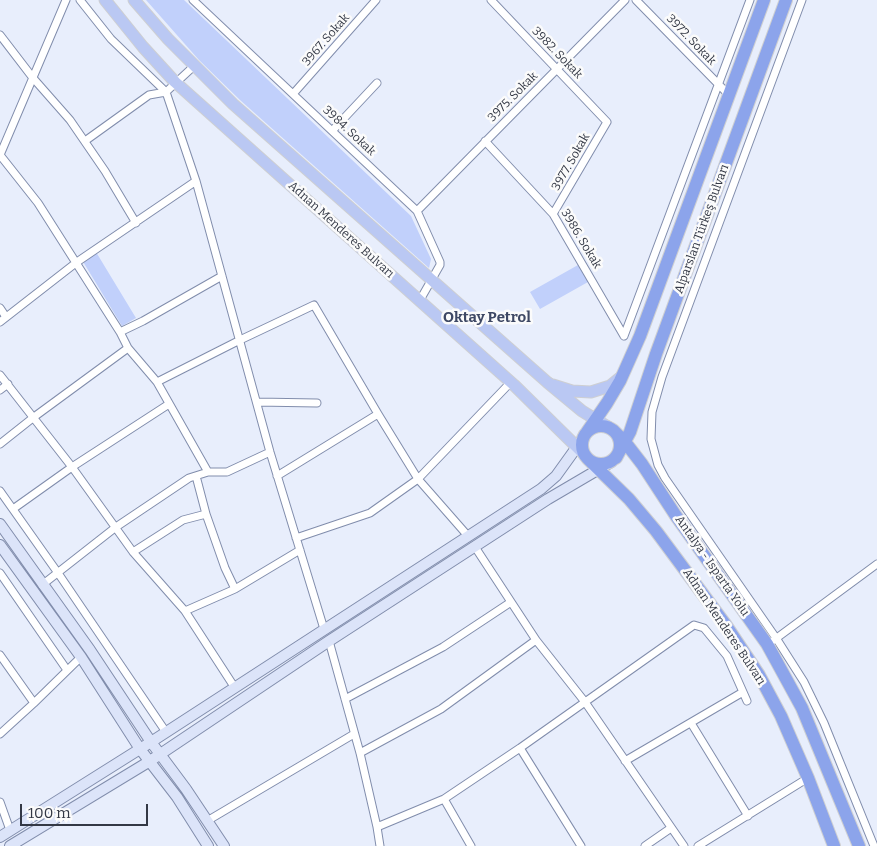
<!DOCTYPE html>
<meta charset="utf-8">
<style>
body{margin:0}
#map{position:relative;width:877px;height:846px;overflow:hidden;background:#e8eefc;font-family:Bitter,serif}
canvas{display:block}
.scale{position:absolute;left:20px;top:804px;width:128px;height:22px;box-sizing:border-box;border:2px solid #333845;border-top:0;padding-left:6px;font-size:15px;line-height:18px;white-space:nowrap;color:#333845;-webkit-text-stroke:4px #fbfbfb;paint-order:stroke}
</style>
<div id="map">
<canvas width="877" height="846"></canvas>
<div class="scale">100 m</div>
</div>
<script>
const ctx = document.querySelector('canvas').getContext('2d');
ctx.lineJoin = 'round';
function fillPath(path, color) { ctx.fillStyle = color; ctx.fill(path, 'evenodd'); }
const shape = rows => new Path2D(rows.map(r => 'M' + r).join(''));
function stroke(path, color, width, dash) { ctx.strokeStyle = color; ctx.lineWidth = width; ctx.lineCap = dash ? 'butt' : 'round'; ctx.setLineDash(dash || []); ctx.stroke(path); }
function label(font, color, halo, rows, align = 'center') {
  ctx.font = font + ' Bitter,serif'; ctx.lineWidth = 5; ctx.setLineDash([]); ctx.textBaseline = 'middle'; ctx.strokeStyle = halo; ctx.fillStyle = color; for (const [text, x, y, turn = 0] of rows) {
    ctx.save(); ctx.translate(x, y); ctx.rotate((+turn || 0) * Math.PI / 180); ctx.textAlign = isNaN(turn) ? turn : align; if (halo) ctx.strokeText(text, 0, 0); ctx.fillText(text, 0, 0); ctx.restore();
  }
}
const green = shape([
 [146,0,184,0,411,216,431,259,429,268,240,100,199,60],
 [96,252,136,318,122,326,82,260],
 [578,265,588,282,540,309,530,292]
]);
const street = shape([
 [80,0,111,39,166,92],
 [193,0,417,211,440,262,440,265,420,300],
 [491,0,607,122,553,214],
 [636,0,729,95],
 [802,0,662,377,652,412,651,439,658,465,665,478,776,638,804,682,824,723,874,846],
 [0,35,33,78,70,120,105,171,136,223],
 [293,94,376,0],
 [332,131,377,83],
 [85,141,149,95,166,92],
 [485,141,553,214,624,336],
 [0,155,38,203,120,332,128,348,157,382,208,472],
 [0,155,66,0],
 [196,181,270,452,324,629],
 [417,211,625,0],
 [0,308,6,317],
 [0,322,77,262,196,181,166,92,194,66],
 [120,332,143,321,222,276],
 [624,336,750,0],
 [0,375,72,467,133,552,185,611,235,688],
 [157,382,240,340,314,305,378,414,418,479,468,536],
 [0,390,8,384],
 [257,402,317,403],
 [0,444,34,417,128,348],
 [196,476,206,514,225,568,235,589],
 [277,476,378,414],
 [0,491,58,573,166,732],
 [13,509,72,467,169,404],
 [296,538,370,513,418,479,511,382],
 [475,547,536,640,585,702,684,846],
 [133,552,183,520,206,514],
 [0,573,67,670],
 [42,585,116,527,189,478,208,472,227,472,270,452],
 [185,611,235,589,300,550],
 [774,640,877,564],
 [329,641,360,753,377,827,380,846],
 [0,655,34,703,81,657],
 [345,699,443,647,511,602],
 [691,723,748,816],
 [0,734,34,703],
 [520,748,581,846],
 [360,753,441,709,536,640],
 [625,761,743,692],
 [444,799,471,846],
 [0,802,10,830],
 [207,821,354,734],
 [377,827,444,799,520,748,694,625,704,628,727,656,747,701],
 [645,846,671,828],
 [698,846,808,778]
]);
const secondary = shape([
 [0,524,90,650,151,742,186,789,224,846],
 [0,545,81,657,140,749,177,797,208,846],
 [0,837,151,742,541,489,556,476,584,437],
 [10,846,150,761,329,641,548,499,611,462]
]);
const primary = shape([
 [105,0,143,47,175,82,514,385,584,454],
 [134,0,168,39,233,104,547,382,582,411,608,427],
 [553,385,572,391,591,392,610,386,621,377]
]);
const highway = shape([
 '582 445a19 19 0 1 1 38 0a19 19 0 1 1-38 0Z',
 [613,430,625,442,642,464,676,516,767,644,802,708,859,846],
 [587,432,607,403,620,381,640,336,764,0],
 [616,458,630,432,656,354,786,0],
 [588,459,629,499,656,531,725,624,759,675,781,716,808,778,834,846]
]);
const streetNames = [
 ["3967. Sokak",326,40,-49],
 ["3972. Sokak",691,40,46],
 ["3982. Sokak",557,53,46],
 ["3975. Sokak",513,97,-45],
 ["3984. Sokak",349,131,43],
 ["3977. Sokak",571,162,-60],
 ["Alparslan Türkeş Bulvarı",702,229,-70],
 ["Adnan Menderes Bulvarı",341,230,42],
 ["3986. Sokak",581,239,59],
 ["Antalya - Isparta Yolu",712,566,55],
 ["Adnan Menderes Bulvarı",724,627,56]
];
const quarterNames = [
 ["Oktay Petrol",487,318]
];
fillPath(green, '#c1d0fb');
stroke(street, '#818dac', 9);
stroke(secondary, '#818dac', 12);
stroke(primary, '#cecfd2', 13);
stroke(highway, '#cecfd2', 14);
stroke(street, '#fff', 7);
stroke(secondary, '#dce4f9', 10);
stroke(primary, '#bac8f3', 11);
stroke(highway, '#8ca4eb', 12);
label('12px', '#333845', '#fbfbfb', streetNames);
label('bold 15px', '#3e4864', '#fbfbfb', quarterNames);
</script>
